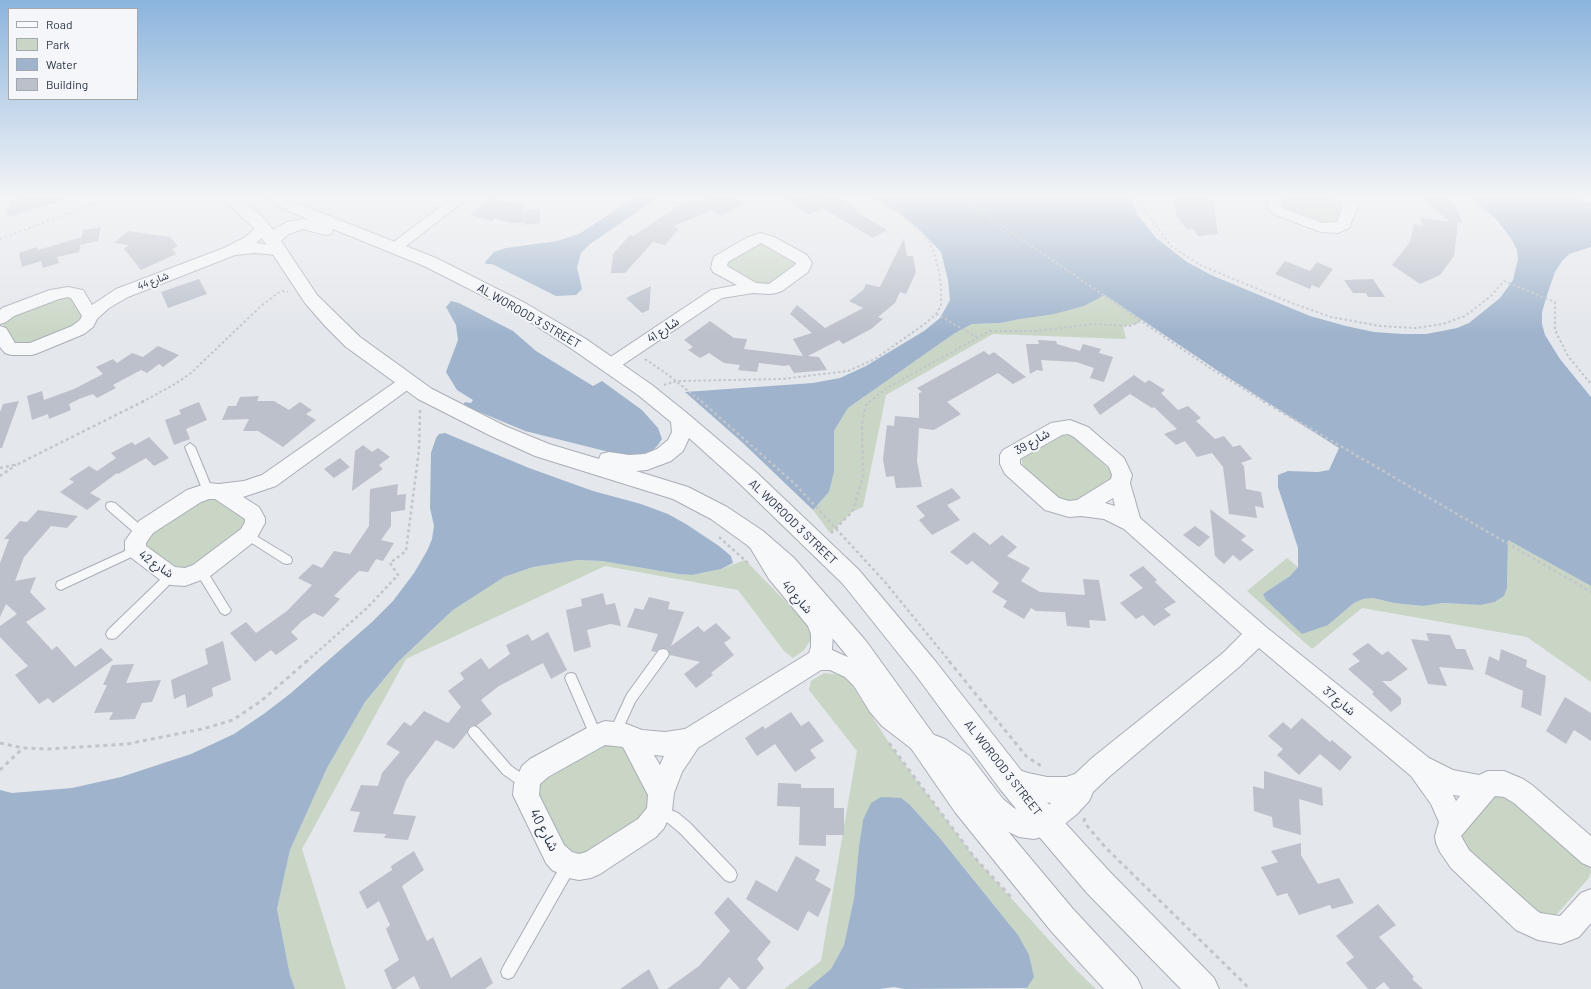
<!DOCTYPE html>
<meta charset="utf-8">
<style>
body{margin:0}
#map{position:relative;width:1591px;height:989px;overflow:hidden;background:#e4e7ec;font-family:Barlow,sans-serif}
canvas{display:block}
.legend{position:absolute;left:8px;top:8px;width:130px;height:92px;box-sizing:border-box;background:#f4f6f9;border:1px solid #a4a8b1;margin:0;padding:5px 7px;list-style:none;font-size:12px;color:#2b3445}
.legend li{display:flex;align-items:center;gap:8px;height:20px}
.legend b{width:20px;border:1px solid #a4a8b1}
</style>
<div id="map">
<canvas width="1591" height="989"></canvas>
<ul class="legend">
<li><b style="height:5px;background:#f7f8fa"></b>Road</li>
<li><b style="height:11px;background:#c9d6c5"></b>Park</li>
<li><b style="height:11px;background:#9fb4cc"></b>Water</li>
<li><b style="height:11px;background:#bbc0ca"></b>Building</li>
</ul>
</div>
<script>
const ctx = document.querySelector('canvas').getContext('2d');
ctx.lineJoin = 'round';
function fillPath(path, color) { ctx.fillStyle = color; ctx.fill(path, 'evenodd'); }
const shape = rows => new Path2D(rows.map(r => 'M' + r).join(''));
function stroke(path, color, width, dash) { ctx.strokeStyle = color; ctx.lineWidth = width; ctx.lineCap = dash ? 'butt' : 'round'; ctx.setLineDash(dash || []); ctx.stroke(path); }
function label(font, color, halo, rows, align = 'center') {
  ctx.font = font + ' Barlow,"Noto Sans Arabic",sans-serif'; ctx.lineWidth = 4; ctx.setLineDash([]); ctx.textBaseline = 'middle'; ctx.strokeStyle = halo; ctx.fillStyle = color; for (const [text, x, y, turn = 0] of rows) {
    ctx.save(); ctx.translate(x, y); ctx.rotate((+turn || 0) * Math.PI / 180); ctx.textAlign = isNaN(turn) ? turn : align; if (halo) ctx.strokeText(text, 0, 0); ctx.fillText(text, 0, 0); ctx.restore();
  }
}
const green = shape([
 [1289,195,1323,195,1341,201,1348,206,1336,225,1332,226,1282,210,1281,204],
 [763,241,798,264,771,283,761,286,726,266,729,259],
 [1105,295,1142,320,1137,324,1123,326,1126,339,993,334,886,395,863,507,852,512,830,533,813,510,829,492,834,472,834,431,848,408,955,333,972,324,1000,323,1084,306],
 [57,297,68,297,71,299,82,316,80,324,30,346,15,345,3,326,4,322,13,316],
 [1060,435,1072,436,1078,440,1112,472,1112,477,1109,482,1074,501,1068,502,1056,497,1024,467,1022,463,1022,458,1025,454],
 [217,497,245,520,246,524,245,529,195,568,180,571,145,545,147,535,196,501],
 [1508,540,1591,586,1591,682,1527,637,1362,608,1312,649,1247,591,1287,558,1298,567,1290,576,1263,594,1328,625,1354,603,1363,599,1373,598,1394,603,1423,606,1443,603,1481,605,1496,602,1504,596,1507,588],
 [578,560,602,561,678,574,692,575,721,569,745,560,790,606,806,620,810,630,810,641,804,650,793,658,784,651,738,590,605,566,406,659,302,849,346,989,295,989,290,975,277,909,290,850,327,768,365,702,398,662,430,632,453,610,486,588,504,577,533,567],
 [824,673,841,675,851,684,893,749,974,857,1077,971,1096,989,1026,989,1027,988,1018,935,939,837,910,805,863,820,859,846,854,898,844,945,831,969,807,989,784,989,821,961,857,751,809,690,811,681],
 [601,744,617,744,623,748,652,798,649,814,581,857,564,850,539,798,538,790,541,782,549,776],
 [1501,795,1509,796,1589,863,1591,872,1588,879,1556,915,1550,919,1539,917,1459,846,1460,830,1493,796]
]);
const water = shape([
 [638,195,662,195,590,244,581,253,577,267,582,289,576,295,556,296,492,264,486,264,485,262,494,252,506,248,557,241,579,234],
 [867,195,1131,195,1132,202,1138,215,1156,238,1187,262,1211,275,1310,316,1346,326,1374,332,1403,334,1426,334,1442,331,1457,328,1469,323,1500,298,1513,280,1518,259,1517,250,1512,240,1496,219,1468,195,1563,195,1591,202,1591,247,1569,254,1562,261,1555,272,1548,292,1542,312,1542,324,1545,335,1560,359,1591,397,1591,586,1508,540,1507,588,1504,596,1495,602,1481,605,1443,603,1423,606,1394,603,1373,598,1363,599,1354,603,1328,625,1302,634,1266,600,1263,594,1290,576,1298,567,1298,548,1278,487,1278,475,1288,471,1318,472,1329,470,1339,448,1221,373,1105,295,1084,306,1054,314,1020,319,1000,323,972,324,955,333,848,408,834,431,834,472,829,492,813,510,743,443,685,392,813,383,840,378,866,366,924,331,940,318,950,300,948,280,941,252,922,232,897,211],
 [451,301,459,303,513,331,536,351,593,386,602,381,642,410,658,428,662,439,658,445,652,451,635,456,625,456,525,431,463,405,465,402,471,403,473,400,457,390,446,372,458,340,456,325,446,307],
 [445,433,529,468,593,491,641,504,668,514,686,524,719,546,731,556,733,563,721,569,692,575,678,574,602,561,578,560,533,567,504,577,453,610,398,662,365,702,327,768,290,850,277,909,290,975,295,989,0,989,0,790,12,793,72,788,121,777,191,754,234,734,265,713,291,693,372,622,393,601,414,573,427,551,432,539,434,526,430,508,431,453,436,438,439,434],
 [881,797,901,798,910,805,939,837,1018,935,1029,955,1034,977,1027,988,904,989,894,987,880,989,807,989,831,969,844,945,854,898,859,846,863,820,871,803]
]);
const building = shape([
 [37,195,69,195,70,198,9,217,6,208,12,205,10,200,25,196,26,199],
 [715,195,737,195,743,205,720,216,712,210,674,226,679,229,665,245,653,242,625,273,611,273,613,254,630,235,633,236,677,207,698,198,701,201],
 [825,195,835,195,857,209,854,210,887,230,873,238,822,208,809,215,783,197,817,199],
 [1179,195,1212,195,1218,234,1198,236,1193,229,1187,230,1176,215,1174,197,1180,198],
 [1418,195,1444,195,1456,205,1463,223,1450,222],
 [490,198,514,204,524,203,524,222,512,223,495,219,492,221,470,215],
 [540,209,540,223,524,225,525,210],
 [1420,218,1458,223,1454,256,1440,275,1420,284,1392,265,1410,242,1414,224,1423,226],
 [101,227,98,241,80,245,83,230],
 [128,231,170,237,178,246,172,249,176,254,141,270,124,249,129,245,114,243],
 [82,237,79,252,57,257,59,263,43,268,41,261,22,267,19,253,37,247,38,250],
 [904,238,907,256,913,256,916,272,906,294,900,292,895,303,878,317,883,319,871,329,843,344,839,340,808,356,819,357,827,370,794,373,789,365,784,366,759,363,757,372,738,370,740,365,724,363,709,353,700,358,688,350,693,347,684,340,710,321,734,338,747,339,744,349,803,356,793,339,812,333,790,314,797,305,825,328,863,308,849,301,863,290,866,284,880,287],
 [1285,261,1310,271,1317,262,1333,269,1319,288,1312,285,1310,289,1275,274],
 [199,279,207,294,168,308,161,292],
 [1373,279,1385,297,1368,297,1366,293,1353,293,1344,280],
 [651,286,649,310,642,313,626,298],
 [1038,340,1056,341,1057,344,1080,351,1083,344,1101,349,1099,353,1113,357,1104,382,1090,378,1094,368,1076,362,1041,360,1043,371,1037,370,1030,374,1026,344,1039,344],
 [158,346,179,355,163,367,159,364,147,373,141,370,113,385,116,388,97,398,93,394,79,399,69,404,71,410,49,419,48,414,32,420,27,396,42,391,44,400,74,389,103,374,96,367,113,359,117,363,132,353,143,357],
 [984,351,989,355,994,352,1026,377,1013,384,998,373,947,402,961,414,934,430,919,428,917,461,922,487,896,488,894,476,886,477,883,459,887,425,894,426,895,416,919,418,919,393,922,392,917,388],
 [1134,375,1145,383,1149,380,1165,390,1161,393,1178,410,1188,406,1201,418,1196,421,1215,439,1224,436,1233,447,1240,445,1252,459,1241,463,1244,466,1246,489,1261,492,1264,508,1255,506,1257,518,1229,514,1223,467,1212,453,1197,457,1185,441,1176,445,1164,434,1177,429,1154,407,1152,408,1130,394,1100,415,1093,405],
 [259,396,257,401,274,401,289,410,300,402,312,410,306,414,316,420,283,447,258,431,243,431,249,419,222,420,228,406,236,406,240,397],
 [19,401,2,448,0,448,0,412,3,404],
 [199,402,207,420,186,429,190,439,174,445,165,420,181,414,179,410],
 [149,437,169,458,154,466,146,458,118,474,117,473,90,493,101,499,87,510,60,492,74,482,69,479,89,466,97,471,116,458,111,453,132,442,135,445],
 [363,445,372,452,378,448,390,457,379,465,383,469,352,491,355,451],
 [340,458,350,467,334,478,324,469],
 [398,484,397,495,406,494,405,510,391,512,391,526,381,540,394,543,383,561,376,559,368,572,359,571,334,596,340,599,323,617,314,613,302,621,291,632,298,639,276,655,271,650,255,662,230,633,246,622,256,633,287,611,312,585,298,578,313,564,322,568,334,551,350,554,369,526,370,489],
 [952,488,961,498,947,505,960,520,932,535,919,520,925,516,916,506],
 [1210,509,1246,536,1241,540,1254,550,1240,561,1233,555,1224,564,1215,556],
 [38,510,78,516,67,528,51,526,24,557,15,581,36,577,30,592,46,609,26,622,52,650,57,646,75,667,101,648,113,660,53,703,48,698,39,704,15,675,28,666,0,637,0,626,17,614,6,604,0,617,0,563,9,539,4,539,20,521,27,522],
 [1195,526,1210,537,1199,547,1183,535],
 [974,532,990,545,1002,535,1017,547,1007,556,1030,568,1021,581,1040,592,1085,595,1083,579,1099,580,1106,621,1089,620,1090,628,1067,626,1065,612,1036,611,1031,608,1024,619,1003,607,1007,601,992,592,999,583,972,561,967,565,950,552],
 [1143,566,1157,580,1155,582,1176,602,1164,609,1171,615,1154,626,1143,615,1136,619,1120,603,1143,588,1129,575],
 [603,593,606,605,615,603,621,626,610,624,587,630,591,647,574,652,566,610,582,606,581,599],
 [649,597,670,602,668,609,684,612,671,646,698,626,704,632,716,623,731,638,724,643,734,655,711,673,713,675,696,688,684,674,700,662,670,655,668,649,663,648,659,649,656,652,651,651,658,634,627,627,635,608,643,610],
 [548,632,567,670,551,679,543,663,499,686,481,700,492,714,476,726,473,725,469,727,467,733,454,749,436,740,406,780,393,814,416,816,408,840,384,838,386,834,353,832,360,812,350,811,361,785,378,786,382,773,400,752,386,744,404,722,411,726,424,711,448,723,461,707,448,691,464,679,460,673,481,658,489,669,510,654,506,645,528,634,532,641],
 [1426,633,1450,635,1456,649,1465,649,1474,670,1439,667,1447,686,1428,684,1411,639,1429,641],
 [223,641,231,680,212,688,213,696,187,708,185,694,174,699,171,680,208,664,205,649],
 [1368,643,1382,655,1388,651,1408,669,1391,681,1382,681,1401,698,1401,704,1391,712,1372,694,1374,692,1348,669,1360,661,1352,654],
 [1501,649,1527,660,1526,667,1546,676,1541,716,1521,707,1523,691,1485,674,1489,656,1499,661],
 [134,664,126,683,161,680,152,702,142,703,135,719,109,720,113,712,94,713,107,685,103,685,112,665],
 [1565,697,1591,713,1591,741,1574,730,1566,744,1546,731],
 [791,712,801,726,809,721,824,741,810,750,816,758,795,772,775,744,757,756,745,738,763,726,765,729],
 [1302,718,1330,742,1332,740,1352,757,1340,771,1320,754,1299,775,1277,755,1283,749,1268,736,1283,722,1291,729],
 [1264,771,1322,788,1323,806,1299,799,1301,835,1273,827,1272,817,1254,811,1253,786,1264,789],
 [778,783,801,784,801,788,834,788,834,808,844,808,844,835,826,835,826,846,799,845,800,807,777,806],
 [1301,843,1301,855,1318,884,1339,878,1354,903,1332,909,1330,905,1299,915,1287,893,1277,896,1261,867,1278,862,1271,851],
 [414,851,424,870,402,886,427,941,433,937,451,978,481,957,493,983,485,989,420,989,414,976,395,989,392,989,384,970,399,960,386,929,390,925,379,901,367,909,359,892,392,870,391,866],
 [796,856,820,870,815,880,831,889,818,917,808,911,798,931,746,899,756,880,777,892],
 [728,897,771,942,757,959,764,968,746,989,740,989,729,977,719,989,667,989,699,966,730,931,714,913],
 [1378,904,1396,925,1379,937,1414,977,1412,979,1423,989,1390,989,1384,982,1375,989,1368,989,1346,963,1354,957,1336,936],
 [649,969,659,989,620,989]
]);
const pathFar2 = shape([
 [957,195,1210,368,1265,402],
 [1140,195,1143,208,1171,246,1200,265,1289,302,1331,317,1380,326,1416,328,1443,324,1465,316,1491,296,1504,281,1555,302,1555,330,1568,356,1591,384],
 [0,239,118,195],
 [282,291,288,292],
 [936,314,977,337],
 [645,359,667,374,702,402],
 [664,385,677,381,782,379,848,371,875,359,926,323,936,314,941,306,941,287,939,271,933,249,922,232,896,211,867,195],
 [142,402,175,384,191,373,261,306,282,290],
 [869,402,887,388,990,331,1037,331,1093,324,1131,326,1140,321]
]);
const pathFar1 = shape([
 [701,401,795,484,885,582,950,662],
 [1263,401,1591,592],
 [0,468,18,464,144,401],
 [0,476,16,465],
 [831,533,852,512,863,477,862,424,866,405,871,401],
 [719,537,748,563],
 [306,662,367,608,398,575,390,563,406,551,419,450,420,410]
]);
const path = shape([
 [949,661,1026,756,1041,766],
 [0,743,23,748,48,749,127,744,202,729,233,720,261,701,307,661],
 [889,743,974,857,1013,899],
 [0,770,23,748],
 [1085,818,1084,821,1088,827,1106,848,1250,989]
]);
const service = shape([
 [190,443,195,447,213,491,212,494,208,495,204,494,203,491,185,447,190,443],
 [111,502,115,503,145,529,146,532,145,535,141,536,137,535,107,509,106,506,107,503,111,502],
 [248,531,291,557,292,560,291,563,287,564,283,563,244,538,243,535,244,532,248,531],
 [136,546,140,547,141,550,140,553,65,588,61,590,57,588,56,585,57,582,136,546],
 [201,566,205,568,229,607,231,610,229,613,225,615,221,613,197,574,196,571,197,568,201,566],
 [171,571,175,573,176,576,175,579,116,638,112,639,108,638,106,634,108,630,167,573,171,571],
 [663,649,667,650,669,654,667,658,635,702,619,737,615,739,611,737,609,733,627,694,659,650,663,649],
 [571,673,575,674,602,736,600,740,596,742,592,740,565,678,567,674,571,673],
 [474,726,478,728,511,766,531,780,533,784,531,788,527,790,523,788,503,774,470,736,468,732,470,728,474,726],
 [659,805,678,813,690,823,735,870,737,875,735,880,730,882,725,880,680,833,668,823,654,816,653,811,654,806,659,805],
 [569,858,574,860,576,865,574,870,513,977,508,979,503,977,501,972,503,967,564,860,569,858]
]);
const minor = shape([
 [456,195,472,195,401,250,396,252,391,250,388,247,391,244,456,195],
 [1274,195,1289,195,1281,204,1283,208,1323,223,1337,222,1343,206,1340,202,1326,198,1324,195,1350,196,1358,206,1349,228,1338,233,1321,232,1273,214,1267,206,1267,203,1274,195],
 [263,224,268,226,271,229,256,243,283,247,285,250,283,253,277,255,255,253,235,255,128,297,109,308,97,319,93,327,84,334,38,353,32,355,11,355,5,353,0,347,0,326,6,328,15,343,30,343,72,326,80,320,82,316,71,298,68,297,59,299,14,316,6,322,0,324,0,310,2,308,50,290,68,287,83,290,92,305,116,289,224,248,244,238,258,226,263,224],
 [760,233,774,237,807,255,812,263,808,272,782,291,776,293,770,294,753,293,722,298,615,370,609,372,603,370,600,366,603,362,711,290,737,285,713,272,711,268,713,259,715,256,746,238,760,233],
 [761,243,796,263,795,265,769,284,756,283,727,266,728,262,761,243],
 [407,376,413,378,416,382,413,386,276,486,243,497,259,507,265,518,265,523,255,541,209,577,185,586,171,585,163,582,129,556,125,550,125,541,139,521,187,490,208,483,219,484,244,481,262,475,401,378,407,376],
 [209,499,215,499,245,519,245,522,241,529,193,565,185,568,175,567,146,546,146,543,153,533,201,502,209,499],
 [1070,420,1088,427,1124,458,1132,475,1130,483,1140,518,1266,627,1429,758,1453,770,1479,775,1488,771,1504,771,1523,779,1532,785,1591,836,1591,867,1582,863,1514,803,1504,797,1495,796,1461,836,1469,850,1536,910,1540,913,1560,916,1581,893,1591,889,1591,923,1579,937,1561,944,1538,940,1516,930,1451,868,1440,852,1436,843,1435,836,1439,822,1431,804,1411,776,1259,648,1239,667,1110,776,1093,792,1089,801,1077,814,1055,832,1046,836,1034,839,1019,837,996,826,985,817,952,774,927,755,912,749,882,726,870,712,854,686,845,677,830,670,821,670,698,748,682,772,674,793,672,811,664,828,656,837,600,874,591,878,579,880,569,878,552,870,546,863,513,795,514,784,522,766,530,759,587,728,605,721,624,723,642,730,665,732,685,729,809,653,811,647,811,634,808,626,769,579,748,544,751,538,758,535,765,538,785,567,825,614,833,634,832,650,861,663,870,670,886,696,900,710,929,733,945,739,970,756,1003,799,1014,808,1021,811,1034,813,1040,812,1051,803,1028,799,1001,788,997,779,1001,770,1010,767,1028,773,1047,777,1066,777,1075,774,1092,758,1223,653,1242,634,1124,529,1104,519,1081,516,1069,517,1045,510,1005,474,1000,464,1000,455,1003,450,1051,423,1070,420],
 [1068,434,1074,437,1109,467,1112,475,1111,479,1077,500,1069,501,1059,498,1020,464,1020,459,1062,435,1068,434],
 [1113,498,1115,506,1105,503,1113,498],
 [605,745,623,747,648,795,647,808,638,819,586,852,579,854,572,852,564,845,539,795,540,784,548,777,605,745],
 [654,755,664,756,660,765,654,755],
 [1453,795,1460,796,1456,801,1453,795]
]);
const tertiary = shape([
 [218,195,236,195,264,218,273,230,287,222,303,219,310,220,289,211,265,198,263,195,283,195,301,205,436,258,525,303,586,339,652,385,688,414,755,471,859,570,936,662,1020,769,1056,813,1109,871,1214,978,1219,989,1181,989,1087,893,1036,833,1000,789,918,678,843,584,739,483,689,438,683,451,671,461,647,470,636,471,688,487,727,507,763,531,794,558,866,641,975,792,1073,909,1137,978,1142,989,1104,989,1051,931,955,812,848,657,778,572,747,545,711,519,673,499,535,456,491,436,418,399,346,347,325,326,305,303,266,244,252,226,218,195],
 [303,229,325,235,331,234,333,229,424,266,513,311,572,349,638,395,671,422,672,432,668,440,657,449,645,454,629,455,609,452,601,454,599,459,549,444,505,426,432,389,360,337,317,295,281,241,289,234,303,229]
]);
const farStreetnames = [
 ["شارع 44",153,281,-21]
];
const streetNames = [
 ["AL WOROOD 3 STREET",529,316,30],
 ["شارع 41",663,330,-34],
 ["شارع 39",1032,442,-30],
 ["AL WOROOD 3 STREET",793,522,44],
 ["شارع 42",156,564,34],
 ["شارع 40",797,597,49],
 ["شارع 37",1339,701,40],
 ["AL WOROOD 3 STREET",1003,768,52]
];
const nearStreetnames = [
 ["شارع 40",544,830,62]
];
fillPath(green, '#c9d6c5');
fillPath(water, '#9fb4cc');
fillPath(building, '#bbc0ca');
stroke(service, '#a9aeb7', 2);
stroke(minor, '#a9aeb7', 2);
stroke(tertiary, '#a9aeb7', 2);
stroke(pathFar2, '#c2c5cb', 2, [2.5, 2.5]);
stroke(pathFar1, '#c2c5cb', 2.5, [3, 3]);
stroke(path, '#c2c5cb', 3, [4, 4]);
fillPath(service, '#f7f8fa');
fillPath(minor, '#f7f8fa');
fillPath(tertiary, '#f7f8fa');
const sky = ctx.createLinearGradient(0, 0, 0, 333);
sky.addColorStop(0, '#8bb4dd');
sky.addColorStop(0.59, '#f3f4f6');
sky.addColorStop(1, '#f3f4f600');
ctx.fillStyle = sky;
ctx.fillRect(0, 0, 1591, 333);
label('10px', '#2b3445', '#f4f6f9', farStreetnames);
label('12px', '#2b3445', '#f4f6f9', streetNames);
label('14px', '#2b3445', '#f4f6f9', nearStreetnames);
</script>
